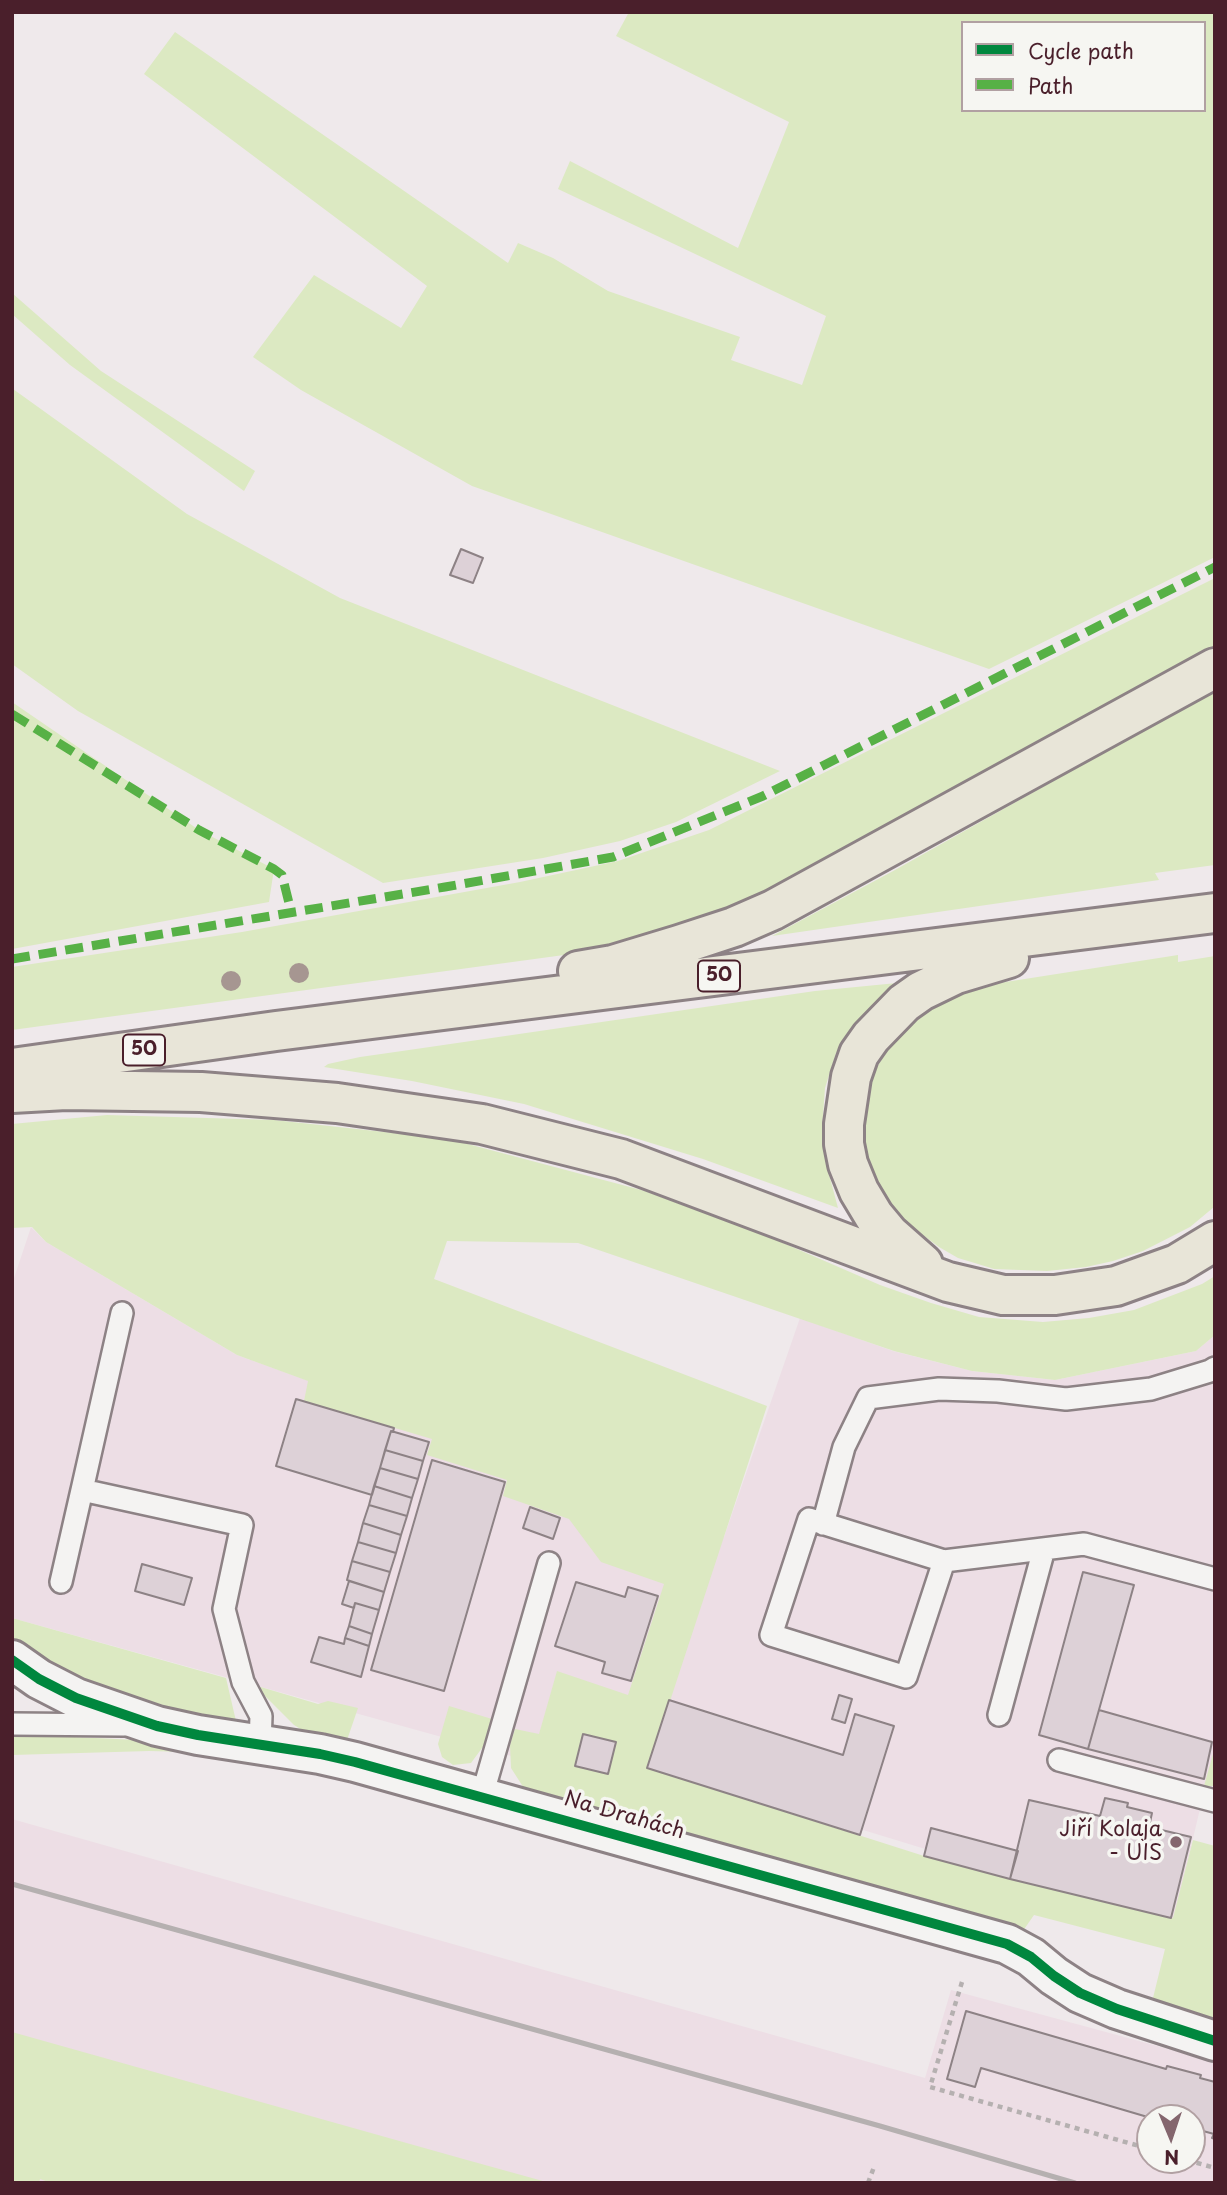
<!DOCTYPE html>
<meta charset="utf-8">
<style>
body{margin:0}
#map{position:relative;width:1227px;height:2195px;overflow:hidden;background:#efe9eb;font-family:"Playpen Sans",sans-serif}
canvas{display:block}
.frame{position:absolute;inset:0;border:14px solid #4a1f2b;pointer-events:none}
.legend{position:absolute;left:961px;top:21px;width:245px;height:91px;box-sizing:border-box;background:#f6f6f2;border:2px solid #b1a0a2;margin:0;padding:9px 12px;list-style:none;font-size:21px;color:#4a1f2b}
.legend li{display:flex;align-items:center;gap:14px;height:35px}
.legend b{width:35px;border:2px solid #b1a0a2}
.north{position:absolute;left:1136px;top:2104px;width:70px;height:70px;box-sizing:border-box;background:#f6f6f2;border:2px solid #b1a0a2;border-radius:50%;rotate:178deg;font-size:19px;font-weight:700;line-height:28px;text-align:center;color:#4a1f2b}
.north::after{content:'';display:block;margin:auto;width:24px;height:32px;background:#84666e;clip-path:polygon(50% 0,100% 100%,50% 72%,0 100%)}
</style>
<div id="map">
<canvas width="1227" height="2195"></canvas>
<div class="frame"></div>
<ul class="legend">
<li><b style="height:9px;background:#00873e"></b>Cycle path</li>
<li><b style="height:9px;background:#57b146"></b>Path</li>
</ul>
<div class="north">N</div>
</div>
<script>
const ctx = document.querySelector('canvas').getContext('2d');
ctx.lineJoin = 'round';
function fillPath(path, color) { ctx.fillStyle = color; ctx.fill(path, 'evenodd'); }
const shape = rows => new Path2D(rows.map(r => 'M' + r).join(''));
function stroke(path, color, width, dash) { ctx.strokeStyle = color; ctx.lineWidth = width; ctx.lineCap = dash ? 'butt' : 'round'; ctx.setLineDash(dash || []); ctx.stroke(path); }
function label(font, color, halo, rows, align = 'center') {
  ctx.font = font + ' "Playpen Sans",sans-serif'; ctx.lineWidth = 7; ctx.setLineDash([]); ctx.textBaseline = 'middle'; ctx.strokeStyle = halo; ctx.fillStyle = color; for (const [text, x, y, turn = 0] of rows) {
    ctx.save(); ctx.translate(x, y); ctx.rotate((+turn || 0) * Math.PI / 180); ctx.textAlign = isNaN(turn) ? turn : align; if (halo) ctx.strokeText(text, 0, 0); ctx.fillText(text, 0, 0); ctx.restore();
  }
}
const built = shape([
 [31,1227,46,1242,237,1355,435,1426,724,1537,800,1318,893,1351,972,1371,1055,1380,1196,1351,1215,1335,1215,1746,1174,1918,1086,1898,650,1765,667,1709,641,1790,496,1752,12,1618,12,1284],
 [12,1819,925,2078,951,1990,1209,2060,1215,2063,1215,2183,12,2183],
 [1150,2118,1192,2118,1192,2160,1150,2160]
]);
const green = shape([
 [629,12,1215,12,1215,557,989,669,472,486,301,390,253,357,314,275,401,328,427,286,144,74,175,32,508,263,518,243,553,258,608,291,740,337,731,360,802,385,826,316,558,189,570,161,738,248,778,150,789,122,616,36],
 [963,23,1204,23,1204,110,963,110],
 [12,293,101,371,255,471,244,491,70,365,12,314],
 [13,389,187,514,340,598,780,771,676,822,620,841,543,858,383,883,78,711,12,664],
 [1215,578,1215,647,963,785,835,858,719,911,642,938,564,955,12,1030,12,967,242,932,520,882,618,861,709,830],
 [1215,690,1215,865,1155,873,1159,880,772,936,895,870],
 [12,702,199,830,274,869,269,902,12,949],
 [1178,955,1178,962,1215,956,1214,1207,1190,1227,1143,1251,1113,1261,1086,1267,1047,1271,994,1269,978,1264,958,1258,939,1247,909,1225,890,1202,874,1175,866,1148,864,1125,869,1090,875,1070,895,1039,923,1013,980,986],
 [897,983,857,1022,836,1053,825,1088,822,1129,827,1167,838,1208,703,1159,524,1104,412,1081,324,1067,328,1064,360,1057,409,1050,815,991],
 [107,1115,274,1120,449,1139,645,1191,774,1239,880,1285,931,1303,979,1317,1043,1322,1089,1318,1134,1310,1202,1284,1215,1276,1215,1335,1196,1351,1055,1380,972,1371,894,1351,578,1243,447,1241,434,1279,767,1406,648,1768,924,1856,1173,1918,1193,1840,1215,1846,1215,2024,1152,2002,1165,1949,1034,1915,1018,1938,527,1793,511,1768,510,1745,515,1729,539,1734,557,1671,628,1695,664,1584,601,1562,569,1519,503,1496,507,1480,427,1455,432,1439,304,1401,308,1381,237,1355,46,1242,32,1227,12,1228,12,1124],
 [12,1618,226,1678,239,1734,167,1719,12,1651],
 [254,1685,318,1704,328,1701,358,1708,346,1743,328,1746,294,1725],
 [449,1706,492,1719,485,1744,471,1763,453,1765,442,1757,438,1744],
 [12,1734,158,1741,187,1752,149,1751,12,1755],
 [1215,1747,1215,1786,1204,1786],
 [12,2032,467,2160,550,2183,51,2183,40,2179,39,2183,12,2183]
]);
const building = shape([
 [461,549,483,558,473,583,450,575,461,549],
 [296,1399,394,1428,393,1432,391,1431,372,1495,276,1466,296,1399],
 [391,1431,429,1442,423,1461,385,1450,391,1431],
 [385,1450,423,1461,418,1479,380,1468,385,1450],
 [432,1460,505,1482,444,1691,371,1670,432,1460],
 [380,1468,418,1479,412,1498,374,1486,380,1468],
 [374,1486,412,1498,407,1516,369,1505,374,1486],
 [369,1505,407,1516,401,1535,363,1523,369,1505],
 [530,1507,560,1518,553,1539,523,1528,530,1507],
 [363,1523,401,1535,396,1553,358,1542,363,1523],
 [358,1542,396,1553,390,1572,352,1561,358,1542],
 [352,1561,390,1572,384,1592,347,1580,352,1561],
 [142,1564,192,1578,184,1605,135,1591,142,1564],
 [1083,1572,1134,1585,1088,1749,1039,1735,1083,1572],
 [349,1581,384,1592,379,1610,355,1603,354,1608,342,1604,349,1581],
 [576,1582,625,1597,628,1587,658,1596,631,1681,602,1673,605,1662,555,1646,576,1582],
 [355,1603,379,1610,372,1634,349,1626,355,1603],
 [349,1626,372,1634,369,1646,345,1638,349,1626],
 [319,1637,344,1644,345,1638,369,1646,361,1677,311,1662,319,1637],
 [839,1695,852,1699,845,1723,832,1719,839,1695],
 [669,1700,843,1755,855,1714,894,1726,860,1835,647,1768,669,1700],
 [1099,1710,1212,1742,1204,1779,1088,1749,1099,1710],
 [583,1734,616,1742,608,1774,575,1766,583,1734],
 [1105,1798,1128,1803,1127,1807,1152,1813,1149,1827,1191,1837,1171,1918,1010,1879,1029,1800,1100,1816,1105,1798],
 [931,1828,1018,1851,1010,1879,924,1856,931,1828],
 [966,2011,1166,2069,1167,2066,1201,2075,1200,2078,1215,2082,1215,2139,1212,2138,1214,2134,1192,2128,1192,2118,1151,2118,981,2068,975,2087,947,2079,966,2011]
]);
const path = shape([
 [962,1982,930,2087,1150,2149],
 [1187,2160,1215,2168],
 [868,2183,874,2167]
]);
const lane = shape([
 [122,1313,82,1490,242,1525,224,1609,243,1682,261,1716,260,1745],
 [823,1524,844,1447,868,1398,939,1389,998,1391,1066,1399,1151,1389,1210,1371,1215,1368],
 [944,1561,906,1677,771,1635,809,1519,944,1561,1084,1544,1215,1579],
 [61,1582,82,1490],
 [999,1715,1044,1549],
 [12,1724,124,1725],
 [1059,1760,1215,1801],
 [482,1796,549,1563]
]);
const street = shape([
 [12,1660,39,1679,76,1698,157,1726,198,1735,320,1754,355,1762,1007,1944,1031,1957,1054,1976,1080,1993,1117,2009,1215,2041]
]);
const primary = shape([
 [578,971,613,965,679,945,734,927,773,910,1215,668],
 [12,1068,276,1031,1215,913],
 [12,1093,66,1090,201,1092,337,1103,482,1124,621,1159,948,1282,1003,1295,1055,1295,1116,1286,1177,1264,1215,1241],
 [923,1264,889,1234,874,1216,859,1191,848,1164,844,1144,844,1124,851,1077,859,1054,871,1037,904,1003,921,991,956,974,1009,958]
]);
const rail = shape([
 [12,1884,880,2126,1075,2183]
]);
const quiet = shape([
 [12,714,199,830,274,869,282,875,291,911],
 [12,959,445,887,613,857,763,796,1215,567]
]);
const cycleway = shape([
 [12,1660,39,1679,76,1698,157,1726,198,1735,320,1754,355,1762,1007,1944,1031,1957,1054,1976,1080,1993,1117,2009,1215,2041]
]);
const trees = [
 [299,973],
 [231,981]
];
const markers = [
 [1176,1842,7,"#84666e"]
];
const shields = [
 [719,976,42],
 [144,1050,42]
];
const shieldNames = [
 ["50",719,976],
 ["50",144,1050]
];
const streetNames = [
 ["Na Drahách",624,1816,16]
];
const poiNames = [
 ["Jiří Kolaja",1162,1830],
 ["- UIS",1162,1854]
];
fillPath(built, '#eddee5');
fillPath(green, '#dce9c2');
fillPath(building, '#ddd1d7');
stroke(building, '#8d8285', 2);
stroke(lane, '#8d8285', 26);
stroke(street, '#8d8285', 44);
stroke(primary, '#8d8285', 44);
stroke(path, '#b5b0b0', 4.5, [5, 5]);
stroke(lane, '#f4f3f2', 21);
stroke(street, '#f4f3f2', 38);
stroke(primary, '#e8e5d8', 38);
stroke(rail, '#b5b0b0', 5);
stroke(quiet, '#57b146', 9, [18, 9]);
stroke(cycleway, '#00873e', 10);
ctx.fillStyle = '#a69691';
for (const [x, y] of trees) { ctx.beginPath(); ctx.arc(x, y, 10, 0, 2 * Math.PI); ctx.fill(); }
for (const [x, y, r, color] of markers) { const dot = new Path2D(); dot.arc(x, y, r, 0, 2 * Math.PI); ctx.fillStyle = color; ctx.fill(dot); stroke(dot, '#f6f6f2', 2.5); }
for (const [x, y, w] of shields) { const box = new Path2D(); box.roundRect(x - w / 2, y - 15.5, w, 31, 5); ctx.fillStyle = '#f6f6f2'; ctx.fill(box); stroke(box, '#4a1f2b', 2); }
label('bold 19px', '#4a1f2b', null, shieldNames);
label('21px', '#4a1f2b', '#f6f6f2', streetNames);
label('21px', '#4a1f2b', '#f6f6f2', poiNames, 'right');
</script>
